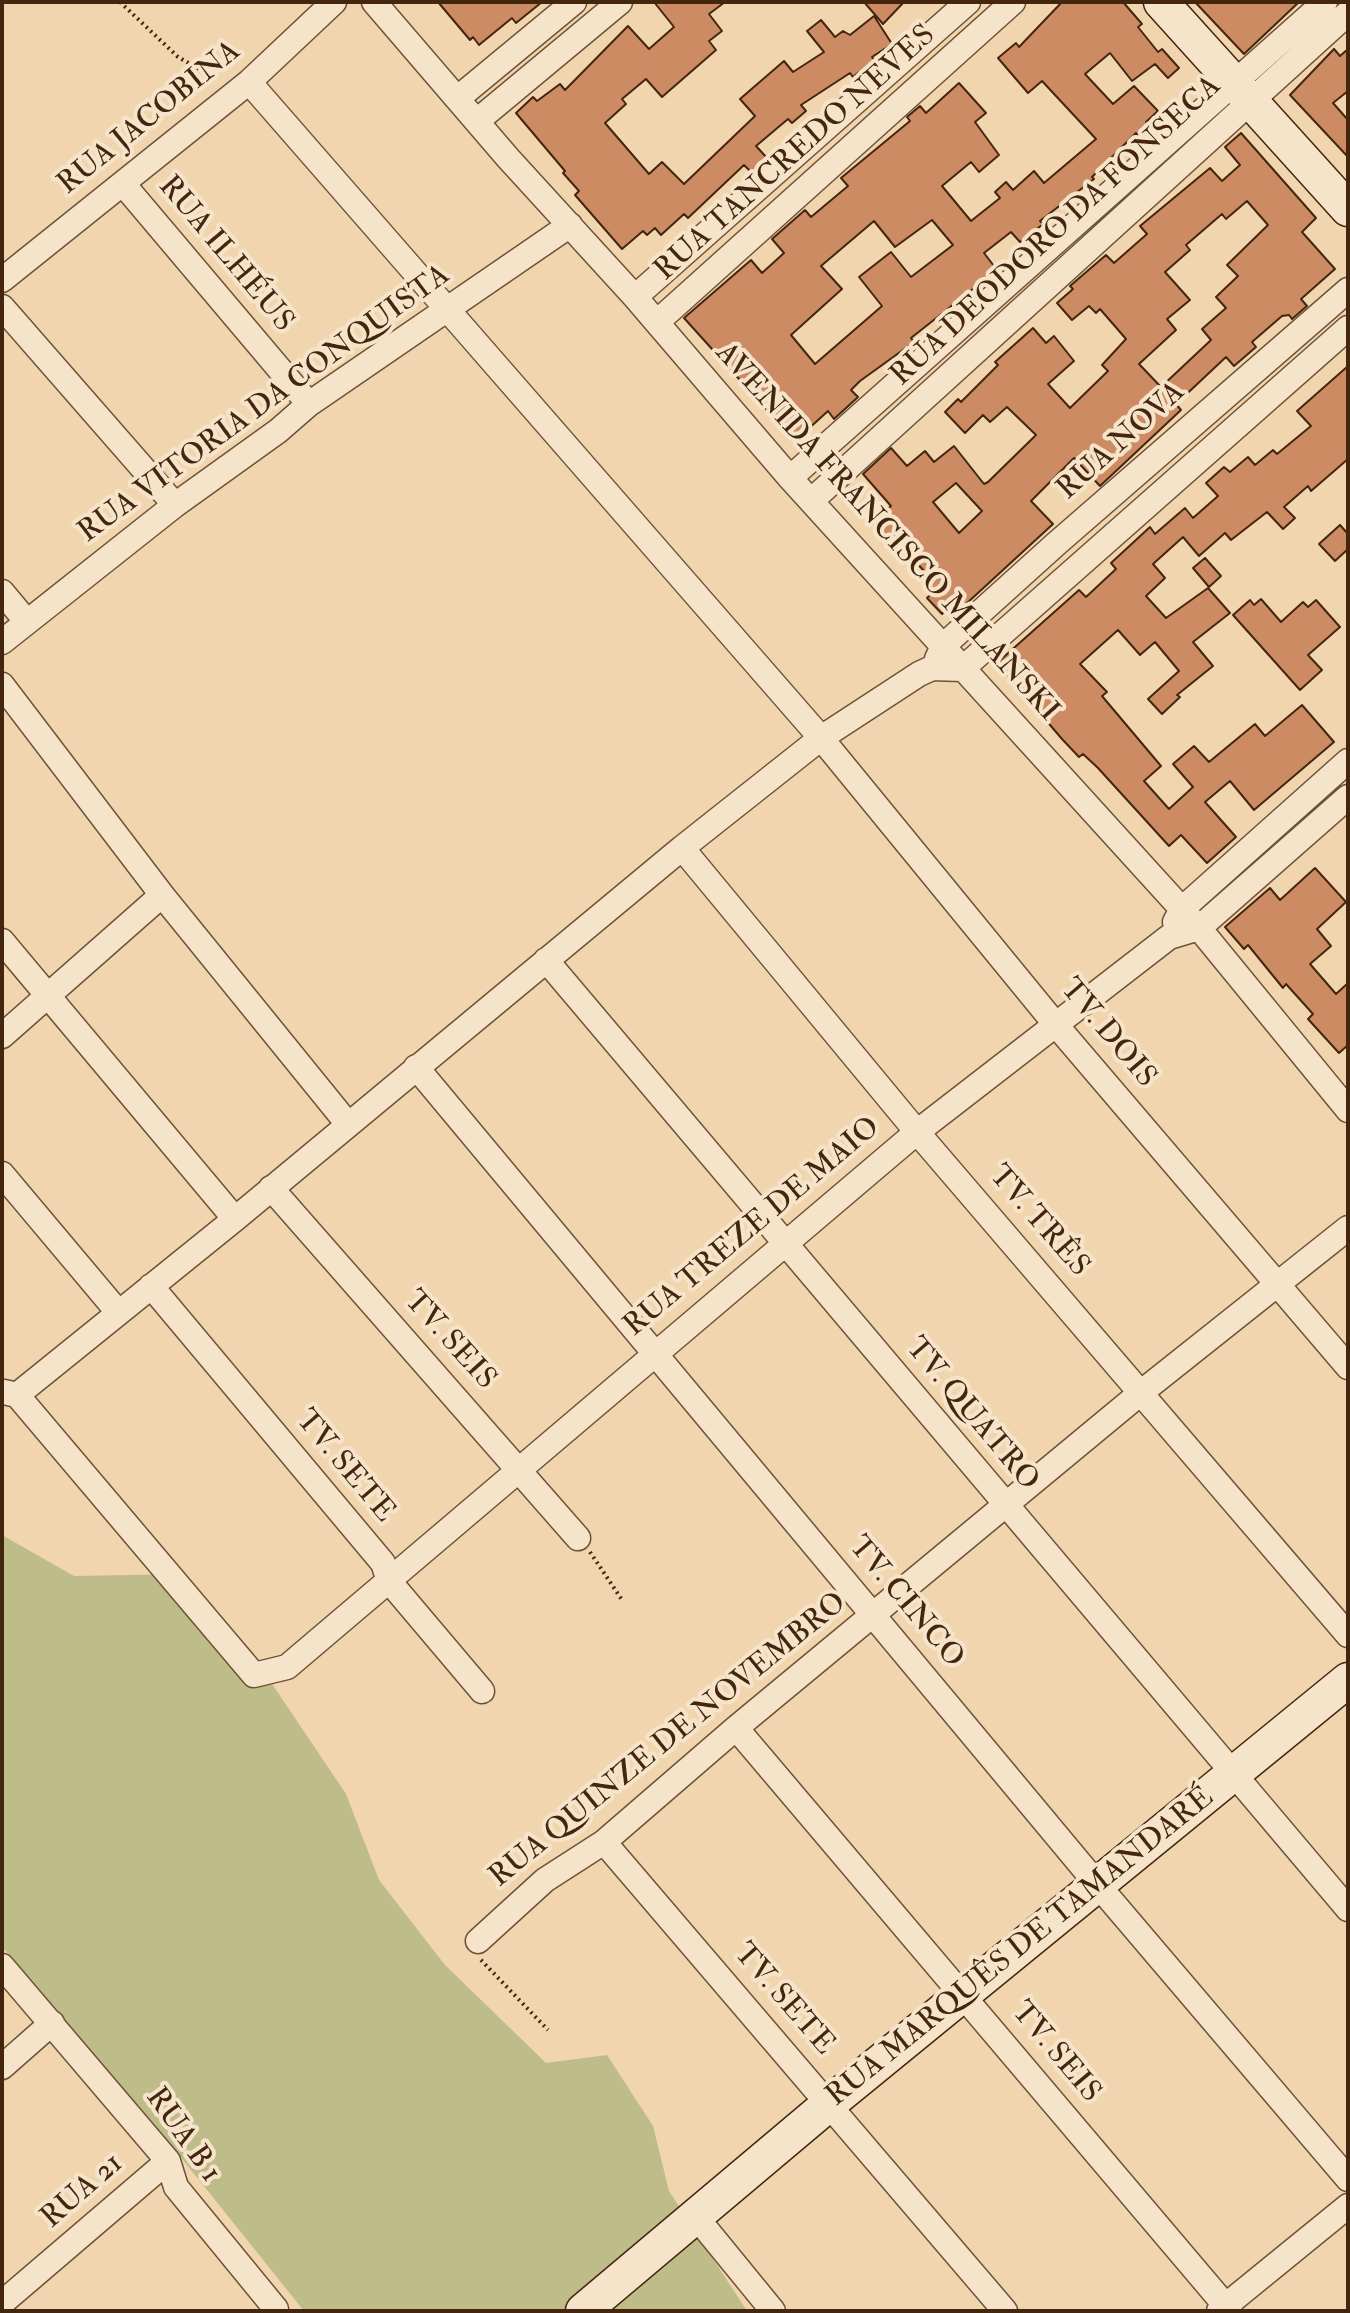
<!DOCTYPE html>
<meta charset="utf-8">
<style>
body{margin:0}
#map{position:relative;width:1350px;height:2313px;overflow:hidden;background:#f1d5ae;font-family:"IM FELL Double Pica",serif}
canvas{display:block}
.frame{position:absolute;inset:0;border:4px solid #44260e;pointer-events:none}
</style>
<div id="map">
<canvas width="1350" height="2313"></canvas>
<div class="frame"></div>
</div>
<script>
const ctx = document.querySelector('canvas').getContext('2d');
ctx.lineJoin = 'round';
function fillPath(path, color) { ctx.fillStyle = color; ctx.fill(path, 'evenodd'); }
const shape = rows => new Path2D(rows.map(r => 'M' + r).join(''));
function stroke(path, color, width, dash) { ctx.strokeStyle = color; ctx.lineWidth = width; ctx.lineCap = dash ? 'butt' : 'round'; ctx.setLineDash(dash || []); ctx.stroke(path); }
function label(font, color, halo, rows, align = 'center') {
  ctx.font = font + ' "IM FELL Double Pica",serif'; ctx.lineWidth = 8; ctx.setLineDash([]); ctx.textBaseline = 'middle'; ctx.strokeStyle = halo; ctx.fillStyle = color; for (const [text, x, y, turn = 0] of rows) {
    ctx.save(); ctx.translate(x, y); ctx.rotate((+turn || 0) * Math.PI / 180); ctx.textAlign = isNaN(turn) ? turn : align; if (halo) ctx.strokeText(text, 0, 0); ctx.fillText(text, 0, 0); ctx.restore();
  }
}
const green = shape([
 [2,1535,74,1576,185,1574,256,1660,346,1794,379,1880,445,1965,546,2063,607,2055,653,2126,669,2191,747,2311,304,2311,167,2140,2,1947]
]);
const building = shape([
 [438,2,542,2,516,23,512,18,479,45,473,37,470,40,438,2],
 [654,2,725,2,709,14,722,31,709,41,716,50,662,97,646,79,622,99,626,104,605,123,649,174,662,162,684,184,755,116,740,99,784,61,793,72,824,52,807,31,821,20,835,37,843,31,850,35,874,16,892,44,872,57,874,60,853,77,850,73,801,105,806,111,792,123,788,119,756,146,768,159,752,173,744,165,688,218,684,214,661,235,655,228,647,235,643,231,622,249,575,195,579,191,563,173,565,171,516,113,533,97,537,101,560,84,565,90,628,26,649,49,674,27,654,2],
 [864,2,904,2,883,24,864,2],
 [1062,2,1123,2,1142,24,1138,27,1158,52,1162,49,1179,68,1168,78,1155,64,1132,81,1110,53,1085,74,1113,104,1134,86,1158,111,1146,122,1155,131,1144,141,1136,133,1092,177,1094,179,1040,221,1043,224,1031,234,1020,242,1011,232,984,253,997,270,911,338,914,342,860,381,851,390,858,397,834,419,828,411,795,441,684,318,751,260,762,273,784,253,772,239,805,210,811,217,848,186,841,178,910,121,907,117,920,106,926,113,959,83,986,113,975,122,999,155,979,172,971,162,942,186,971,221,1000,198,995,192,1006,182,1013,190,1034,171,1044,183,1096,139,1042,81,1028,93,998,58,1016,43,1019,47,1062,2],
 [932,220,953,245,911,277,891,252,859,277,882,306,815,364,791,335,842,289,821,266,874,221,895,247,932,220],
 [1195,2,1299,2,1244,54,1195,2],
 [1334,49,1340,56,1348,49,1348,91,1333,103,1348,120,1348,157,1290,95,1334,49],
 [1241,133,1316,218,1302,232,1335,269,1301,299,1307,306,1292,319,1289,315,1282,316,1252,342,1256,347,1234,366,1226,357,1176,404,1181,410,1100,486,1074,458,1031,501,1053,524,954,615,948,608,942,614,927,598,933,592,919,576,924,571,903,548,899,552,872,522,891,506,863,474,891,448,907,466,925,451,934,462,954,446,984,484,988,482,1036,435,1007,407,990,422,983,415,965,433,945,412,958,399,961,402,998,365,995,362,1033,328,1046,343,1054,336,1074,361,1048,384,1070,408,1108,371,1102,365,1126,339,1100,309,1096,313,1089,306,1072,320,1057,303,1073,289,1070,286,1106,255,1114,263,1147,234,1140,226,1210,168,1222,181,1240,165,1225,147,1241,133],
 [1247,201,1268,225,1227,265,1238,276,1216,297,1226,308,1202,329,1211,340,1161,387,1139,364,1176,330,1167,319,1190,300,1165,272,1190,250,1186,245,1222,214,1226,219,1247,201],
 [956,483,982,511,959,533,933,502,956,483],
 [1348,366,1348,459,1311,491,1308,486,1284,507,1295,518,1283,529,1267,512,1231,540,1225,533,1199,556,1183,537,1153,564,1165,578,1146,596,1166,618,1208,588,1230,613,1193,642,1213,666,1177,695,1180,697,1162,714,1148,699,1179,671,1155,642,1140,655,1118,630,1080,664,1107,692,1102,696,1161,766,1144,781,1169,809,1193,787,1173,764,1194,746,1209,762,1255,724,1265,736,1302,705,1334,742,1254,810,1230,781,1205,802,1236,837,1207,863,1181,835,1169,846,1098,768,1083,754,1079,757,1062,739,997,663,1079,590,1086,597,1116,569,1111,563,1150,527,1155,534,1185,508,1193,518,1218,496,1206,483,1224,467,1230,472,1248,457,1255,465,1273,450,1277,454,1311,426,1297,411,1348,366],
 [1340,525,1348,534,1348,549,1335,561,1319,544,1340,525],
 [1205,558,1221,576,1209,587,1193,568,1205,558],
 [1261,599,1281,622,1303,602,1308,607,1316,600,1340,627,1308,655,1322,670,1300,690,1233,615,1250,600,1254,605,1261,599],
 [1315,868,1346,902,1317,929,1331,946,1310,964,1336,994,1348,983,1348,1045,1339,1053,1308,1019,1313,1014,1286,984,1283,988,1248,945,1244,949,1225,927,1270,888,1280,900,1315,868]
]);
const path = shape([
 [120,2,178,57,217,79],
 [590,1552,622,1600],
 [481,1960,548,2030]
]);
const street = shape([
 [374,2,508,158,635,297,790,478,1199,928,1348,1110],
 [249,82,821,738,1056,1025,1348,1367],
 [458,98,574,2],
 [477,121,620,2],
 [124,185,309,404],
 [2,280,249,82,334,2],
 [635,297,968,2],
 [2,307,175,505],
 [657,322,1013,2],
 [790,478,1325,2],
 [811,501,1348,13],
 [2,592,27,622],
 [2,642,175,505,278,431,309,404,570,225],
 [937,659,943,646,1056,544,1348,290],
 [2,685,162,895,347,1123],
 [682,848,917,1132,1348,1635],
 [1175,922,1182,909,1348,761],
 [2,941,235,1219],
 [546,960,1348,1909],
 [2,1036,162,895],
 [416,1067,1097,1884,1348,2179],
 [2,1174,118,1312],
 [271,1188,578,1538],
 [151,1286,383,1563,389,1581,482,1691],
 [4,1392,17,1395,235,1219,682,848,821,738,919,674,932,668,962,669,1348,328],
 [17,1395,254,1675,287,1667,917,1132,1169,937,1199,928,1348,797],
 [736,1728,1230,2311],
 [604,1842,1005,2311],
 [478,1941,545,1880,604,1842,736,1728,1143,1391,1348,1228],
 [2,1966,168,2161,176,2187,276,2309,273,2311],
 [2,2067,52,2023],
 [697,2218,773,2311],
 [2,2303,168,2161],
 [1219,2311,1348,2206]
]);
const secondary = shape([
 [1161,2,1348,209],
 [583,2311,830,2103,1348,1680]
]);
const streetNames = [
 ["RUA JACOBINA",150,119,-39],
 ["RUA TANCREDO NEVES",796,154,-42],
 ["RUA DEODORO DA FONSECA",1057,232,-43],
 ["RUA ILHÉUS",225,255,50],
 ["RUA VITORIA DA CONQUISTA",265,405,-36],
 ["RUA NOVA",1122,442,-42],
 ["AVENIDA FRANCISCO MILANSKI",886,533,48],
 ["TV. DOIS",1107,1034,50],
 ["TV. TRÊS",1038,1222,49],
 ["RUA TREZE DE MAIO",753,1228,-40],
 ["TV. SEIS",449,1341,48],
 ["TV. QUATRO",971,1415,50],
 ["TV. SETE",344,1467,50],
 ["TV. CINCO",905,1603,50],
 ["RUA QUINZE DE NOVEMBRO",669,1741,-39],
 ["RUA MARQUÊS DE TAMANDARÉ",1021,1948,-39],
 ["TV. SETE",783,2000,49],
 ["TV. SEIS",1055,2053,50],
 ["RUA B 1",182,2136,55],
 ["RUA 21",83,2192,-41]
];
fillPath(green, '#bebc88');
fillPath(building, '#cc8b62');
stroke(building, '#44260e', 2);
stroke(street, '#6f5236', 27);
stroke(secondary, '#44260e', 37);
stroke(path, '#44260e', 4, [2, 4]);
stroke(street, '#f6e4ca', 24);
stroke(secondary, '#f6e4ca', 34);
label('30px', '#44260e', '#f6e4ca', streetNames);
</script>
